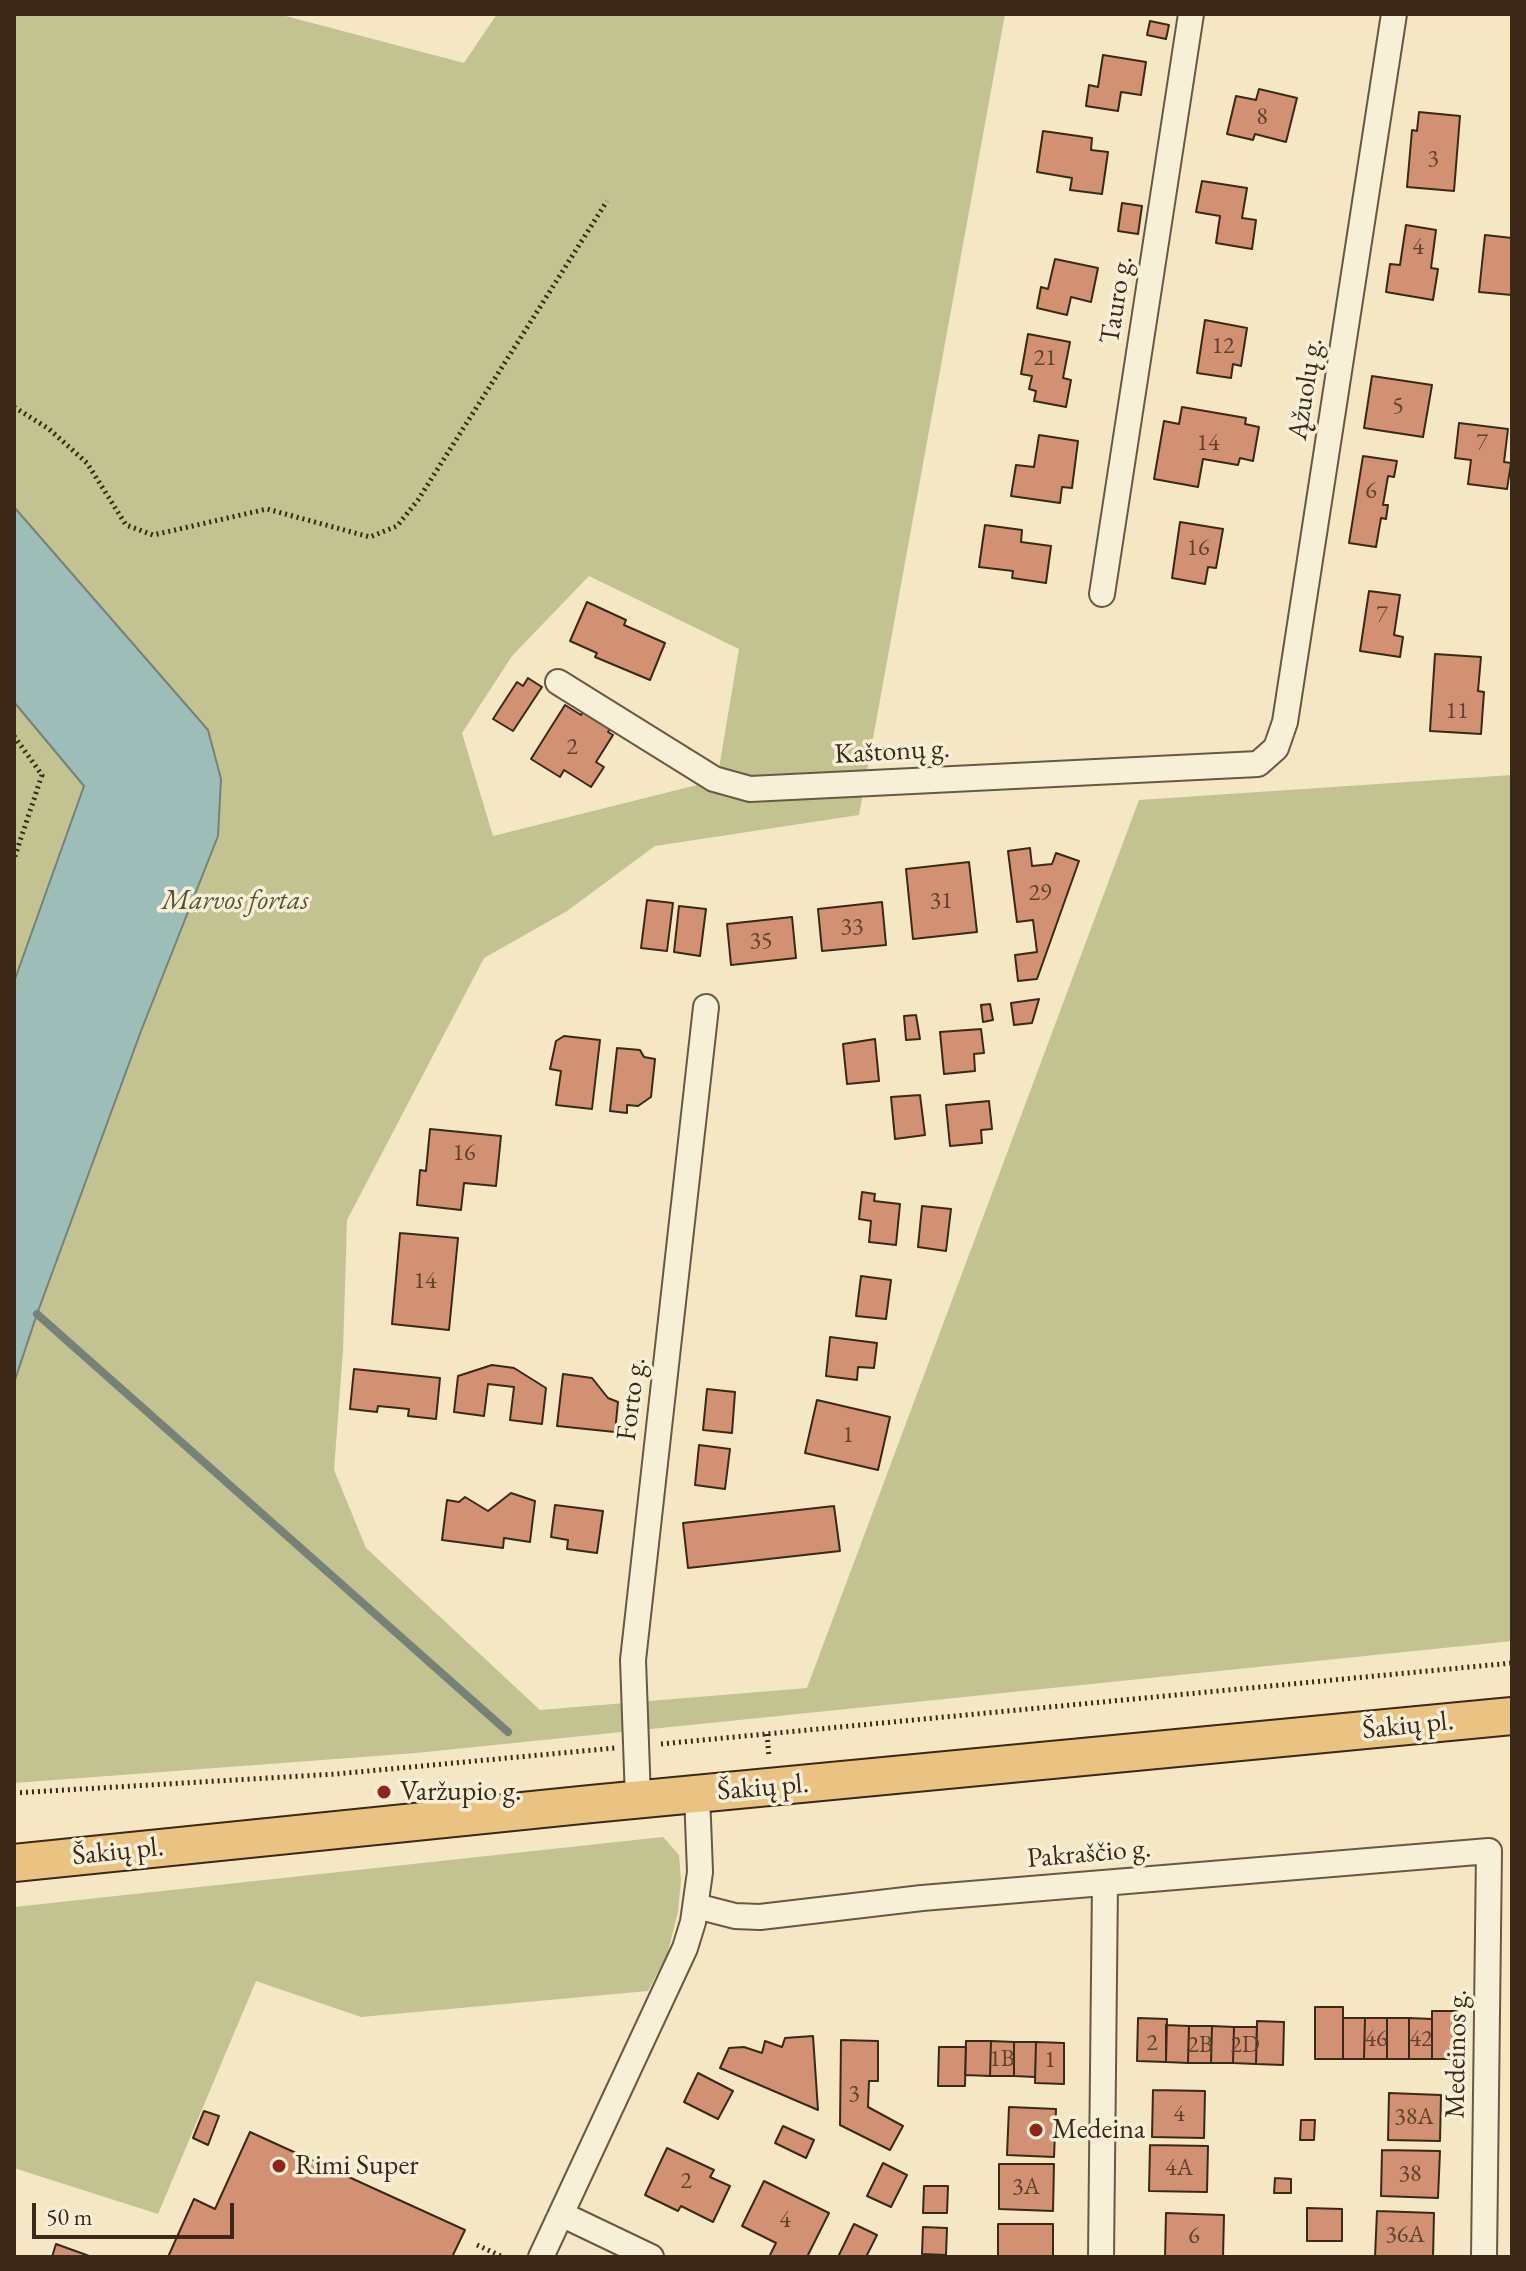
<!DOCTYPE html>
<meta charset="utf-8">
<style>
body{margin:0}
#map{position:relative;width:1526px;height:2271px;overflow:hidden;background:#f5e6c4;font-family:"EB Garamond",serif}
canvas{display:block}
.frame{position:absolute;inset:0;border:16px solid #3b2816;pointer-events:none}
.scale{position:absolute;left:32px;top:2203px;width:202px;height:36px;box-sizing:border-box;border:4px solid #3b2816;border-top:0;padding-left:10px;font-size:24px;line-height:28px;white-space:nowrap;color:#3b2816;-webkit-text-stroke:6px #f8efd9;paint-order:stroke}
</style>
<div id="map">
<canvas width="1526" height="2271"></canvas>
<div class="frame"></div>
<div class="scale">50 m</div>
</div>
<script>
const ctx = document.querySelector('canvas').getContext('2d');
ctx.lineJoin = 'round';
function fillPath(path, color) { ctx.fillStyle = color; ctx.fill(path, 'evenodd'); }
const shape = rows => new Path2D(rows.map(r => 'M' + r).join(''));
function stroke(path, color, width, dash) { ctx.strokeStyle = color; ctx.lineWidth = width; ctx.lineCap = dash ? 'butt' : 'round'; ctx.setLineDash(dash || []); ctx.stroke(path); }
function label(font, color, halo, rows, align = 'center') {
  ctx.font = font + ' "EB Garamond",serif'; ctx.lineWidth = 7; ctx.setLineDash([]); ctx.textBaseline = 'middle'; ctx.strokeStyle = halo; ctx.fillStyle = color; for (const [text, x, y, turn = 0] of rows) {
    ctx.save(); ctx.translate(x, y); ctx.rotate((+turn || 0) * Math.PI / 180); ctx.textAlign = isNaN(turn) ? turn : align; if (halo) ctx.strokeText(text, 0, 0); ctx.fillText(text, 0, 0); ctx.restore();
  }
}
const green = shape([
 [14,14,278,14,464,63,497,14,1005,14,859,815,655,846,567,911,484,958,347,1220,343,1351,334,1470,366,1548,540,1710,807,1688,1139,800,1512,775,1512,1641,416,1753,14,1783],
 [589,576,739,649,717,780,493,836,462,733,512,656],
 [663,1837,679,1855,681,1880,678,1912,667,1955,648,1991,361,2017,256,1981,158,2214,14,2168,14,1907]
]);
const water = shape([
 [14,507,208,730,221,779,218,836,141,1031,37,1314,14,1383,14,982,84,786,14,702,14,507]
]);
const stream = shape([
 [37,1314,508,1732]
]);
const building = shape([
 [1150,21,1169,25,1166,39,1147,35,1150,21],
 [1103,55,1146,62,1141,95,1121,92,1118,111,1086,106,1089,85,1098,87,1103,55],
 [1259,89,1297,98,1286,142,1255,134,1253,140,1227,134,1236,96,1256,100,1259,89],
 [1419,112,1460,116,1454,191,1407,187,1412,130,1417,131,1419,112],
 [1043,131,1092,138,1091,150,1108,152,1102,194,1070,190,1072,178,1037,172,1043,131],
 [1202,181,1247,188,1242,218,1256,220,1252,249,1216,243,1220,216,1196,212,1202,181],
 [1122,203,1142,206,1138,234,1118,231,1122,203],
 [1406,225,1436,230,1431,268,1438,269,1433,300,1386,292,1390,264,1400,265,1406,225],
 [1485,235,1512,238,1512,295,1479,292,1485,235],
 [1055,259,1098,268,1091,302,1071,297,1067,315,1037,308,1041,287,1048,289,1055,259],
 [1205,320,1247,328,1241,366,1233,364,1231,378,1197,373,1205,320],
 [1028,334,1070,342,1063,378,1071,380,1066,407,1034,401,1036,391,1029,389,1032,376,1021,374,1028,334],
 [1372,376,1432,385,1423,437,1364,428,1372,376],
 [1182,407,1246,418,1245,424,1259,427,1253,461,1240,458,1238,465,1203,459,1198,487,1154,479,1164,421,1179,424,1182,407],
 [1459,423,1508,429,1504,462,1511,463,1507,489,1468,484,1471,460,1455,458,1459,423],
 [1039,435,1078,441,1072,488,1062,487,1060,503,1011,496,1016,465,1034,467,1039,435],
 [1363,456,1397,461,1394,477,1388,476,1383,505,1388,505,1386,519,1381,518,1376,547,1349,543,1363,456],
 [1180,522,1223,529,1216,568,1208,567,1205,584,1172,578,1180,522],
 [985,525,1022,530,1021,542,1051,546,1046,583,1012,578,1013,571,979,567,985,525],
 [1369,591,1400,595,1394,635,1403,637,1400,657,1360,651,1369,591],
 [587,602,626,620,624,625,665,643,650,680,595,657,597,653,570,641,587,602],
 [1435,654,1481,657,1478,691,1484,692,1481,734,1430,731,1435,654],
 [528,678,542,687,513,731,493,719,517,682,523,686,528,678],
 [565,705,581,715,584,710,611,727,608,732,613,735,596,762,604,767,591,787,564,770,560,777,531,759,565,705],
 [1030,848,1032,866,1052,864,1056,853,1079,861,1037,979,1018,981,1015,955,1037,952,1033,920,1017,922,1008,851,1030,848],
 [969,862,977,932,913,939,906,869,969,862],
 [647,900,673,903,667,951,641,948,647,900],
 [882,902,886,945,822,951,818,909,882,902],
 [679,906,706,909,700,956,674,952,679,906],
 [792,917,796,958,731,965,727,924,792,917],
 [1039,999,1032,1023,1014,1025,1011,1003,1039,999],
 [990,1004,993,1020,983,1022,981,1005,990,1004],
 [916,1015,920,1039,906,1040,904,1016,916,1015],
 [981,1029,984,1053,974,1054,975,1071,944,1074,940,1032,981,1029],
 [564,1036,600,1040,592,1109,556,1105,561,1071,550,1069,556,1041,564,1036],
 [875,1039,879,1081,847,1084,843,1044,875,1039],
 [617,1048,640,1050,644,1057,655,1059,651,1097,638,1106,627,1105,627,1113,610,1111,617,1048],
 [920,1095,925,1135,895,1139,891,1097,920,1095],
 [989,1101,992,1129,981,1130,982,1143,950,1146,946,1105,989,1101],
 [430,1129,501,1136,496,1186,464,1183,461,1210,417,1205,420,1170,426,1171,430,1129],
 [862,1192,875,1194,874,1201,900,1204,896,1245,869,1242,871,1221,859,1219,862,1192],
 [922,1206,951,1209,946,1251,918,1247,922,1206],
 [400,1233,458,1238,449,1330,392,1324,400,1233],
 [861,1276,891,1280,886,1319,856,1316,861,1276],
 [830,1337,877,1343,874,1368,858,1367,857,1380,826,1376,830,1337],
 [492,1365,514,1368,546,1388,542,1424,510,1420,514,1387,488,1384,484,1416,454,1412,458,1376,492,1365],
 [354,1369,440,1378,436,1419,408,1416,409,1409,378,1406,377,1412,350,1409,354,1369],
 [563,1374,592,1378,608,1398,618,1402,615,1432,557,1426,563,1374],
 [707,1389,735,1392,732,1433,703,1430,707,1389],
 [817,1400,890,1417,878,1470,805,1453,817,1400],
 [699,1445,730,1449,725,1489,695,1485,699,1445],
 [511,1493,535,1501,530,1542,504,1538,503,1548,442,1540,447,1500,459,1502,465,1497,488,1511,511,1493],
 [555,1505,603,1511,597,1553,567,1549,568,1540,551,1537,555,1505],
 [834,1506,840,1551,688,1568,683,1523,834,1506],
 [1315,2007,1343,2007,1343,2059,1315,2059,1315,2007],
 [1432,2011,1457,2011,1457,2059,1432,2059,1432,2011],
 [1138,2018,1167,2019,1166,2062,1137,2061,1138,2018],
 [1343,2018,1365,2018,1364,2059,1343,2059,1343,2018],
 [1365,2018,1387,2018,1387,2059,1364,2059,1365,2018],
 [1387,2018,1409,2018,1409,2059,1387,2059,1387,2018],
 [1409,2018,1432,2019,1432,2059,1409,2059,1409,2018],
 [1257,2021,1284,2022,1283,2065,1256,2064,1257,2021],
 [1166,2025,1189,2026,1188,2063,1166,2062,1166,2025],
 [1189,2026,1212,2026,1211,2063,1188,2063,1189,2026],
 [1212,2026,1234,2027,1233,2063,1211,2063,1212,2026],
 [1234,2027,1257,2027,1256,2064,1233,2063,1234,2027],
 [813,2036,818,2110,720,2068,729,2048,744,2047,762,2053,765,2041,782,2047,785,2038,813,2036],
 [841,2040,878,2041,878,2081,869,2081,868,2107,903,2126,890,2150,840,2125,841,2040],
 [966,2041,991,2041,990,2076,965,2075,966,2041],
 [991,2041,1014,2042,1014,2076,990,2076,991,2041],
 [1014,2042,1036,2042,1035,2077,1014,2076,1014,2042],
 [1036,2042,1064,2043,1064,2084,1035,2083,1036,2042],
 [939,2047,966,2047,965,2086,938,2086,939,2047],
 [698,2073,733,2091,718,2119,684,2102,698,2073],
 [1153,2090,1205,2091,1204,2138,1152,2137,1153,2090],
 [1389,2093,1441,2095,1440,2141,1388,2140,1389,2093],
 [1009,2107,1056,2109,1054,2157,1007,2155,1009,2107],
 [204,2111,219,2116,208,2145,193,2138,204,2111],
 [1301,2120,1315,2120,1314,2140,1300,2140,1301,2120],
 [783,2126,814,2140,806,2158,775,2143,783,2126],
 [250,2132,465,2230,452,2257,168,2257,194,2199,215,2209,250,2132],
 [1150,2145,1208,2146,1207,2192,1149,2191,1150,2145],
 [667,2148,714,2170,710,2177,730,2186,713,2222,681,2206,678,2211,645,2195,667,2148],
 [1382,2150,1440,2151,1438,2198,1381,2196,1382,2150],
 [883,2163,907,2175,891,2207,867,2196,883,2163],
 [999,2164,1054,2164,1053,2211,999,2209,999,2164],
 [1275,2178,1291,2179,1291,2193,1274,2193,1275,2178],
 [764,2181,829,2213,807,2257,769,2257,776,2243,742,2226,764,2181],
 [924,2186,948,2186,947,2213,923,2213,924,2186],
 [1307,2208,1342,2209,1342,2241,1307,2241,1307,2208],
 [1377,2211,1434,2213,1433,2257,1375,2257,1377,2211],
 [1166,2213,1224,2215,1223,2257,1165,2257,1166,2213],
 [854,2224,877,2235,866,2257,838,2257,854,2224],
 [998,2224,1053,2224,1053,2257,998,2257,998,2224],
 [923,2227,947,2228,946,2255,922,2254,923,2227],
 [56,2244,92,2257,52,2257,56,2244]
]);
const path = shape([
 [14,407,49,429,87,463,126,525,153,535,267,509,370,537,397,526,418,500,607,201],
 [14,736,42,775,14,859],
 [767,1734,769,1757],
 [661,1744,1512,1663],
 [14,1793,336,1774,615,1748],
 [477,2245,503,2257]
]);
const street = shape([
 [1102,594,1191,14],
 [558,682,714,779,750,789,1258,764,1276,748,1285,722,1394,14],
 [638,1799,633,1660,706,1007],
 [696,1906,735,1916,760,1917,922,1898,1489,1851,1484,2257],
 [561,2214,651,2257],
 [541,2257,685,1948,693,1922,700,1872,697,1794],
 [1101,2257,1105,1883]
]);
const primary = shape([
 [14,1863,591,1804,1512,1716]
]);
const markers = [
 [384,1792,8,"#8f2418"],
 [1036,2130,8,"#8f2418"],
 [279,2166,8,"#8f2418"]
];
const numberNames = [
 ["8",1262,117],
 ["3",1433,159],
 ["4",1418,247],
 ["12",1223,346],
 ["21",1045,358],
 ["5",1398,406],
 ["14",1208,443],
 ["7",1482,443],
 ["6",1371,491],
 ["16",1198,548],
 ["7",1382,615],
 ["11",1457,711],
 ["2",572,747],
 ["29",1040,893],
 ["31",941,901],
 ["33",852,927],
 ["35",761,941],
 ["16",464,1153],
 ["14",425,1281],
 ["1",848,1435],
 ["46",1376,2039],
 ["42",1421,2039],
 ["2",1152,2043],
 ["2B",1200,2045],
 ["2D",1245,2045],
 ["1B",1002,2059],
 ["1",1050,2060],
 ["3",854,2094],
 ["4",1179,2114],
 ["38A",1414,2117],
 ["4A",1179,2168],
 ["38",1410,2174],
 ["2",686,2181],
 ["3A",1026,2187],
 ["4",785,2220],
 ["36A",1405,2235],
 ["6",1194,2236]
];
const streetNames = [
 ["Tauro g.",1117,300,-81],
 ["Ąžuolų g.",1306,389,-81],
 ["Kaštonų g.",892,752,-3],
 ["Forto g.",632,1399,-83],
 ["Šakių pl.",1408,1726,-6],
 ["Šakių pl.",763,1788,-5],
 ["Šakių pl.",118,1852,-6],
 ["Pakraščio g.",1089,1854,-5],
 ["Medeinos g.",1457,2054,-89]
];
const parkNames = [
 ["Marvos fortas",235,901]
];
const poiNames = [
 ["Varžupio g.",400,1792],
 ["Medeina",1052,2130],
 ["Rimi Super",295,2166]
];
fillPath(green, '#c2c390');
fillPath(water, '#9dbeb8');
stroke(water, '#768277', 2);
stroke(stream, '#768277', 8);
fillPath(building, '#d29172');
stroke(building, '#3b2816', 2);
stroke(street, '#6a5842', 28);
stroke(primary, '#3b2816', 40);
stroke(path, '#3b2816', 5, [2, 4]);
stroke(street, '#f8efd9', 24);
stroke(primary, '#eac382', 36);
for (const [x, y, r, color] of markers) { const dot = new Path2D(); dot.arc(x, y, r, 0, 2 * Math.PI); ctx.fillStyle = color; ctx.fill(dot); stroke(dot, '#f8efd9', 3); }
label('24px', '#61422d', null, numberNames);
label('28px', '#3b2816', '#f8efd9', streetNames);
label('italic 28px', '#5d4f34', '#f8efd9', parkNames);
label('28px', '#3b2816', '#f8efd9', poiNames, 'left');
</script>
